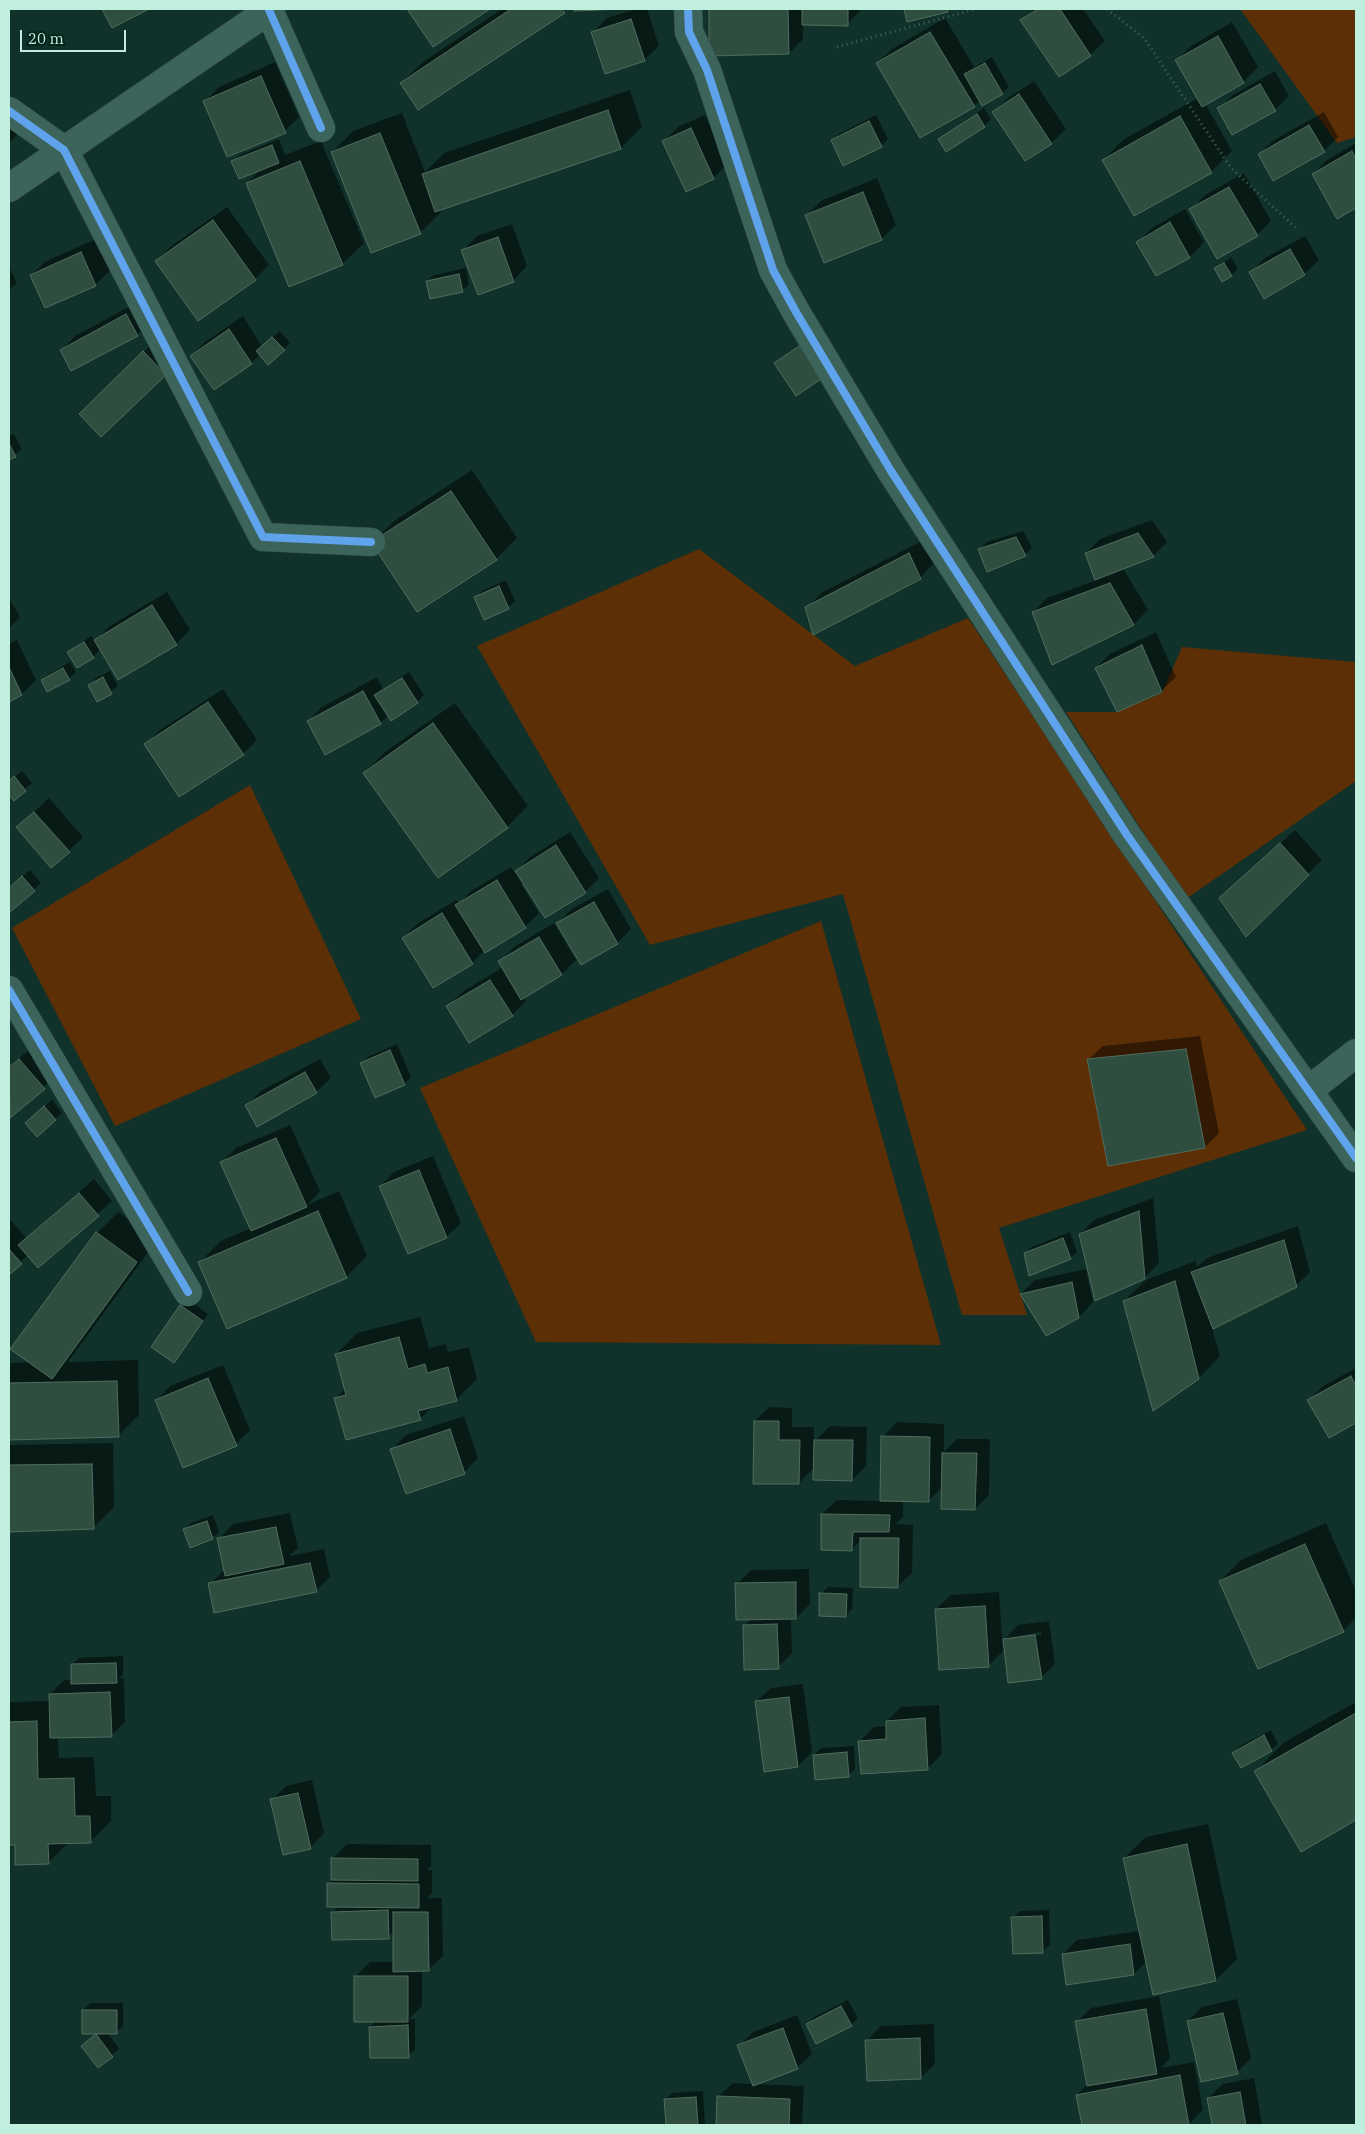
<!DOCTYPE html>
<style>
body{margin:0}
#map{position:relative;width:1365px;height:2134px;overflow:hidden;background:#10322a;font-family:"IBM Plex Serif",serif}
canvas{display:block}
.frame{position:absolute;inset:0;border:10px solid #c0efdd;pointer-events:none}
.scale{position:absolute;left:20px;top:30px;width:106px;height:22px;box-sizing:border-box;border:2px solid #c0efdd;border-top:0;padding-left:6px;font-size:15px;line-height:18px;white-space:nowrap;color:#c0efdd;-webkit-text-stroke:4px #02241a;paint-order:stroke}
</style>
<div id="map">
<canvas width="1365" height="2134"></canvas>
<div class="frame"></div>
<div class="scale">20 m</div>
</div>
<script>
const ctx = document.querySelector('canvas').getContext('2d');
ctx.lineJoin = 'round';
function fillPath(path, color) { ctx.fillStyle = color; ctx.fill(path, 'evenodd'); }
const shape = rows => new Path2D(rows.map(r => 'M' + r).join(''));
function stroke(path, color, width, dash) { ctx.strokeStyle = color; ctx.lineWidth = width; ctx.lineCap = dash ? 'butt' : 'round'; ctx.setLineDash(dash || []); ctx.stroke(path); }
const green = shape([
 [1240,9,1356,9,1356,137,1337,143],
 [699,549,855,666,968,618,1307,1130,999,1228,1027,1315,962,1315,843,894,650,945,477,646],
 [1182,647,1356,662,1356,781,1186,899,1066,712,1117,712,1162,693],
 [250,785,361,1019,115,1126,12,928],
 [821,921,941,1345,536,1342,420,1088]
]);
const shadow = shape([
 [409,9,488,9,433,45],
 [502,9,568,9,564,12,401,83,423,62],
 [636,9,647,9,659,46,644,60,593,32,607,18],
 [710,9,862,9,847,24,803,23,803,39,789,53,711,55],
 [905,9,949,9,908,21],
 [1034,9,1083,9,1105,41,1090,55,1059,76,1022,21],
 [945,18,974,67,992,57,1009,87,1002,93,980,100,974,106,878,63,892,49],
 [1232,22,1258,67,1243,82,1205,103,1232,151,1211,172,1103,160,1124,139,1198,98,1177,60,1191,46],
 [275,62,299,117,285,131,205,101,219,87],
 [1275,71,1289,96,1275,110,1219,109,1233,95],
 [1034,81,1066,129,1051,143,1025,160,994,112,1008,98],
 [630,90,642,127,621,148,440,209,441,212,420,233,332,152,353,131,402,113,425,172,444,153],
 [984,108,991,119,984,126,939,139],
 [9,109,22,130,9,143],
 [1324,112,1338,137,1324,151,1259,154,1274,140],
 [705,115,728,164,713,178,664,141,678,127],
 [876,115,888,139,881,146,832,140,839,134],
 [279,139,285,155,321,141,364,243,342,264,247,183,261,169,233,162,240,155],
 [1356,143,1356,207,1337,217,1313,174,1327,160],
 [1244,173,1271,221,1257,235,1191,210,1205,195],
 [877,178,896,225,881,239,807,215,821,201],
 [227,207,269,265,255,279,156,261,170,247],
 [1185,209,1204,242,1190,257,1157,275,1138,242,1152,228],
 [512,224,527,266,513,281,463,250,477,236],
 [1305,236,1319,260,1304,274,1251,272,1265,258],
 [96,239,110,271,95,285,45,306,31,275,46,261],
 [1231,257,1238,269,1231,275,1216,268],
 [9,267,17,283,9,290],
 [466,268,469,284,462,291,427,281,434,275],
 [140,301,151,320,137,335,61,351,75,336],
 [243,316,262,347,280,331,290,343,284,349,260,355,251,363,191,356,205,342],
 [158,338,165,374,81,414],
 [809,339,830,370,776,363,782,357],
 [14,434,22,449,9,459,9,437],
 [472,470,517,538,496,559,373,542,394,521],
 [1152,520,1167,542,1153,556,1123,568,1148,610,1134,624,1052,664,1033,612,1047,598,1097,580,1086,553,1100,539],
 [1023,531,1032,548,1025,555,980,549,987,542],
 [924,540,934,563,920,578,807,608,821,593],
 [506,580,515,601,508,608,475,598,482,591],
 [167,592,190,630,176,644,101,649,93,657,69,652,91,636,95,641,110,626],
 [9,598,20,617,9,628],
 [1156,632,1176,677,1161,691,1096,668,1110,654],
 [17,640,36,680,22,694,9,700,9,644],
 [70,662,76,672,69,679,42,680,49,674],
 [110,671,118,686,98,700,89,685,96,678],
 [409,672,424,695,417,702,389,715,380,723,308,721,322,707,377,677,383,689],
 [223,689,257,740,243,754,146,744,160,730],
 [455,703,528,806,507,827,364,773,385,752],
 [22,771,32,783,14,799,11,795,9,797,9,782],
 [49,798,83,837,69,851,18,827],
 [1295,830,1322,860,1246,935,1220,898],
 [570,832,599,878,585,892,545,917,523,883,521,884,539,913,525,927,485,950,472,963,433,987,403,938,417,924,456,900,459,904,471,891,511,867,515,873,530,857],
 [30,870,41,883,9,912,9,888],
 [608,889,631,929,617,943,557,923,572,909],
 [554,923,576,960,562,974,524,997,526,1001,512,1015,448,1006,462,992,503,967,500,962,514,947],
 [1200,1036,1219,1133,1205,1147,1088,1060,1103,1046],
 [397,1044,411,1077,404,1084,362,1063,369,1056],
 [34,1046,58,1074,10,1116,9,1066],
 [320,1059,331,1078,316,1092,247,1105,261,1091],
 [52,1100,62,1113,55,1119,33,1116],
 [290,1125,320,1191,307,1205,339,1191,367,1256,346,1277,200,1262,221,1241,251,1228,222,1162,236,1148],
 [433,1156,461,1223,446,1237,380,1186,394,1172],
 [94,1179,112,1201,38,1267,28,1255,9,1273,9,1218,26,1238],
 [1153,1198,1159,1263,1144,1278,1080,1234,1094,1220],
 [118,1212,157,1240,68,1362,138,1360,139,1415,118,1436,9,1439,9,1363,31,1362,97,1233],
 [1298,1226,1310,1272,1296,1286,1212,1328,1220,1356,1199,1378,1124,1301,1146,1280,1196,1261,1197,1267,1207,1258],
 [1070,1232,1077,1252,1070,1258,1025,1253,1032,1247],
 [1086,1269,1093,1302,1079,1317,1021,1294,1035,1280],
 [188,1299,208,1314,173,1361,181,1306],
 [420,1317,429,1348,446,1344,448,1352,469,1347,477,1379,456,1400,433,1406,420,1419,336,1398,345,1389,336,1354,357,1333],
 [223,1365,250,1430,236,1444,156,1401,170,1386],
 [1356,1368,1356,1422,1329,1437,1308,1401,1323,1386],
 [769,1407,792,1408,792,1427,814,1427,814,1442,830,1426,867,1427,866,1466,852,1480,815,1467,799,1483,755,1421],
 [464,1416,478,1458,464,1473,392,1449,406,1435],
 [897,1422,944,1424,944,1452,957,1439,990,1439,989,1495,975,1509,942,1487,929,1501,903,1500,903,1517,895,1524,913,1525,912,1573,897,1587,861,1540,852,1549,822,1514,837,1500,881,1501,883,1437],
 [113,1443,114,1507,93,1528,9,1530,9,1445],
 [290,1513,298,1548,289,1556,324,1549,330,1577,316,1591,210,1584,224,1570,219,1539,233,1524],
 [213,1515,219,1532,212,1538,184,1530,191,1523],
 [1326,1523,1356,1591,1356,1618,1343,1631,1220,1581,1241,1560],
 [809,1569,810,1604,796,1618,791,1618,792,1653,778,1667,744,1626,751,1619,737,1584,751,1570],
 [828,1587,853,1588,852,1609,845,1616,821,1594],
 [999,1592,1003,1651,988,1666,936,1609,951,1595],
 [1049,1621,1055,1664,1041,1678,1003,1641,1018,1625],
 [1041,1632,1041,1635,1018,1638,1018,1636],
 [123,1656,123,1675,119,1679,124,1678,125,1722,111,1736,58,1737,59,1758,94,1757,96,1796,111,1796,111,1821,90,1842,69,1842,48,1863,16,1843,9,1844,9,1702,50,1701,50,1694,64,1680,72,1680,72,1664,79,1658],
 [803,1684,812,1752,798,1766,756,1702,771,1688],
 [1356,1702,1356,1819,1301,1850,1256,1771,1283,1743],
 [939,1705,942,1754,928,1768,860,1741,874,1727,887,1726,887,1721,901,1707],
 [1271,1730,1278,1744,1271,1750,1233,1753,1240,1746],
 [854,1746,855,1769,848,1775,814,1755,821,1748],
 [312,1780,324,1833,310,1848,272,1800,286,1786],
 [1208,1824,1237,1959,1216,1980,1147,1961,1134,1974,1063,1954,1077,1940,1140,1931,1124,1858,1146,1837],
 [347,1844,431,1845,431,1866,427,1870,432,1870,432,1893,427,1898,442,1898,443,1956,428,1970,422,1970,422,2006,409,2019,415,2019,415,2050,408,2056,370,2027,377,2021,356,1976,370,1962,395,1962,394,1931,388,1937,333,1912,338,1906,328,1884,333,1880,333,1858],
 [1049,1910,1050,1945,1043,1951,1013,1918,1020,1911],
 [1159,1996,1170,2058,1161,2068,1194,2062,1203,2110,1189,2124,1183,2125,1083,2125,1077,2095,1088,2084,1077,2022,1091,2008],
 [1237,1999,1251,2058,1237,2072,1188,2021,1202,2007],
 [848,2000,858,2018,851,2025,807,2024,814,2017],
 [90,2003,123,2003,123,2026,116,2032,107,2032,119,2049,98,2067,82,2046,98,2032,83,2010],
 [797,2015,812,2054,797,2068,755,2084,804,2086,802,2125,717,2125,718,2097,733,2083,753,2084,739,2046,753,2032],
 [934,2024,935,2064,920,2078,867,2040,881,2026],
 [1254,2078,1262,2125,1213,2125,1208,2098,1223,2084],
 [703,2091,705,2125,667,2125,665,2100,672,2093]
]);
const building = shape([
 [102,9,149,9,112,28,102,9],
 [407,9,490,9,433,47,407,9],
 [511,9,562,9,565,13,418,110,400,83,511,9],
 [573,9,622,9,574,11,573,9],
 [709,9,788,9,789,54,709,56,709,9],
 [802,9,848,9,848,26,802,25,802,9],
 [904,9,947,9,948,12,907,22,904,9],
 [1038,9,1060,9,1091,56,1059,77,1020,20,1038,9],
 [631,19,645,61,605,74,591,32,631,19],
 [930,32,975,107,920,138,876,63,930,32],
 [1218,36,1244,83,1202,107,1175,60,1218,36],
 [985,63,1003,94,982,106,964,74,985,63],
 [261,76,286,133,227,157,203,101,261,76],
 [1260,84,1276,111,1232,135,1217,108,1260,84],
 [1019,94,1052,144,1025,161,992,112,1019,94],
 [608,110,621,149,435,212,422,174,608,110],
 [977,114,985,127,946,152,938,139,977,114],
 [1180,116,1212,173,1134,216,1102,160,1180,116],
 [869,121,882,147,843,166,831,140,869,121],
 [1309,125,1325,152,1273,181,1258,154,1309,125],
 [691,128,714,179,686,192,662,141,691,128],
 [380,133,421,234,371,253,331,152,380,133],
 [272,145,279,163,239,179,231,161,272,145],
 [1352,151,1356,159,1356,208,1337,219,1312,174,1352,151],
 [300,161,343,265,289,287,246,183,300,161],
 [1229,187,1258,236,1217,259,1189,209,1229,187],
 [863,192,882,240,824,263,805,215,863,192],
 [213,220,256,280,198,321,155,261,213,220],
 [1170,222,1190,258,1156,276,1136,242,1170,222],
 [498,237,514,282,478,295,461,250,498,237],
 [1290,249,1305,275,1264,299,1249,272,1290,249],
 [81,252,96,286,45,308,30,275,81,252],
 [1224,263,1232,276,1222,282,1214,268,1224,263],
 [459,274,463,292,430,299,426,281,459,274],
 [126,314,138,336,71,371,60,350,126,314],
 [229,329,252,364,214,390,190,356,229,329],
 [272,337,285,350,268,365,256,351,272,337],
 [802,344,824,377,796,396,774,363,802,344],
 [143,351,166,375,101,437,79,414,143,351],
 [9,443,16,457,9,460,9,443],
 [451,491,497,560,417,612,371,542,451,491],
 [1138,533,1154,557,1095,580,1085,553,1138,533],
 [1016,537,1026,556,987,572,978,549,1016,537],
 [909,553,921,579,813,635,805,607,909,553],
 [1110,583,1134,625,1052,665,1032,612,1110,583],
 [499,586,509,609,484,620,474,597,499,586],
 [152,605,177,645,118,680,94,640,152,605],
 [84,642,94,658,77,668,67,652,84,642],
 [1142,645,1162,692,1117,712,1095,668,1142,645],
 [9,667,22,695,9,702,9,667],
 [63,668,70,680,47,692,41,680,63,668],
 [103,677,112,694,97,702,88,685,103,677],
 [402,678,418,703,391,721,374,695,402,678],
 [363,691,381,724,325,755,307,721,363,691],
 [208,702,244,755,179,797,144,744,208,702],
 [433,723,508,828,438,878,363,773,433,723],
 [14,776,26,791,14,801,9,795,9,781,14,776],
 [34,812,70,852,51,868,16,827,34,812],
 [1280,843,1309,875,1246,937,1219,898,1280,843],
 [556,845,586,893,545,918,515,871,556,845],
 [22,876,35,891,9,913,9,888,22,876],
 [497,880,526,928,485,953,455,905,497,880],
 [594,902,618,944,581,965,556,923,594,902],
 [442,913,473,964,433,988,402,938,442,913],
 [539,937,562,975,521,1000,498,961,539,937],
 [490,980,513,1016,469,1043,446,1006,490,980],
 [1186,1049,1205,1148,1108,1166,1087,1059,1186,1049],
 [390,1050,405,1085,375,1098,360,1063,390,1050],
 [19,1059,45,1089,10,1118,9,1067,19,1059],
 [305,1072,317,1093,257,1127,245,1105,305,1072],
 [44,1106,56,1120,37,1137,25,1123,44,1106],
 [276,1138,307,1207,251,1231,220,1162,276,1138],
 [419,1170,447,1238,408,1254,379,1186,419,1170],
 [79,1193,99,1216,38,1268,18,1245,79,1193],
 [318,1211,347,1278,227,1329,198,1262,318,1211],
 [1139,1211,1145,1279,1095,1301,1079,1234,1139,1211],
 [96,1232,137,1262,52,1379,10,1349,96,1232],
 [1063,1238,1071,1259,1029,1276,1024,1253,1063,1238],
 [1284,1240,1297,1287,1213,1329,1191,1272,1284,1240],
 [9,1249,22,1264,9,1275,9,1249],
 [1175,1281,1199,1379,1153,1411,1123,1301,1175,1281],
 [1072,1282,1079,1318,1046,1336,1020,1294,1072,1282],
 [180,1305,203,1321,174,1363,151,1347,180,1305],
 [399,1337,408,1369,425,1364,427,1373,448,1367,457,1401,418,1411,421,1420,346,1440,334,1398,346,1395,335,1354,399,1337],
 [1351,1376,1356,1386,1356,1423,1329,1438,1307,1400,1351,1376],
 [208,1378,237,1446,183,1468,155,1400,208,1378],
 [117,1381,119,1437,9,1440,9,1383,117,1381],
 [754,1421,779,1421,779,1440,800,1440,799,1484,753,1484,754,1421],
 [450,1429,465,1474,406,1494,390,1449,450,1429],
 [881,1436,930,1437,929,1502,880,1501,881,1436],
 [814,1440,853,1440,852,1481,813,1480,814,1440],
 [942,1453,977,1453,975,1510,941,1509,942,1453],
 [92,1464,94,1529,9,1532,9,1465,92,1464],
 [821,1514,890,1515,889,1532,853,1532,852,1551,821,1550,821,1514],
 [207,1521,213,1539,190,1548,183,1529,207,1521],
 [276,1527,284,1564,225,1576,217,1538,276,1527],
 [860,1538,899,1538,898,1588,860,1587,860,1538],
 [1305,1544,1344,1632,1258,1669,1219,1581,1305,1544],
 [310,1563,317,1592,214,1613,208,1583,310,1563],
 [796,1582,796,1619,736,1620,735,1583,796,1582],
 [819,1593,847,1594,846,1617,819,1616,819,1593],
 [985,1606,989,1667,939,1670,935,1609,985,1606],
 [777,1624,779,1669,744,1670,743,1625,777,1624],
 [1035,1635,1042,1679,1008,1683,1003,1639,1035,1635],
 [116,1663,117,1683,71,1684,71,1664,116,1663],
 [110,1692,112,1737,50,1738,49,1694,110,1692],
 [789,1697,798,1767,764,1772,755,1701,789,1697],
 [1356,1713,1356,1820,1301,1852,1254,1771,1356,1713],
 [925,1718,928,1770,861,1774,858,1741,886,1739,886,1721,925,1718],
 [37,1721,38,1779,74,1778,75,1816,90,1816,91,1843,48,1844,49,1864,15,1865,15,1845,9,1845,9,1722,37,1721],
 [1264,1735,1272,1751,1241,1768,1232,1753,1264,1735],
 [847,1752,849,1777,815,1780,813,1755,847,1752],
 [298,1793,311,1849,283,1855,270,1799,298,1793],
 [1187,1844,1216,1981,1153,1995,1123,1858,1187,1844],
 [331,1858,418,1859,418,1881,331,1880,331,1858],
 [327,1883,419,1884,419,1908,327,1907,327,1883],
 [388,1910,389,1939,332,1940,331,1912,388,1910],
 [393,1912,428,1912,429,1971,393,1972,393,1912],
 [1042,1916,1043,1953,1013,1954,1011,1917,1042,1916],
 [1130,1944,1134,1975,1066,1985,1062,1954,1130,1944],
 [354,1976,408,1976,408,2022,354,2022,354,1976],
 [841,2006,852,2026,816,2044,806,2024,841,2006],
 [1146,2009,1157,2074,1087,2086,1075,2021,1146,2009],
 [82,2010,117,2010,117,2034,82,2034,82,2010],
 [1223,2013,1238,2074,1201,2082,1187,2021,1223,2013],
 [408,2025,409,2058,370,2058,369,2027,408,2025],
 [783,2028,798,2069,753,2086,737,2045,783,2028],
 [96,2034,113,2057,98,2068,81,2046,96,2034],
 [920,2038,921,2079,867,2081,865,2040,920,2038],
 [1180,2075,1189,2125,1082,2125,1076,2095,1180,2075],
 [1240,2092,1246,2125,1212,2125,1207,2098,1240,2092],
 [717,2096,790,2099,789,2125,716,2125,717,2096],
 [696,2097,698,2125,666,2125,664,2099,696,2097]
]);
const path = shape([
 [1107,9,1144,38,1231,168,1297,229],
 [837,47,976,9]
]);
const minor = shape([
 [688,9,689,32,707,70,773,270,796,312,891,471,1127,835,1356,1158],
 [269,10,321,128],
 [9,111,64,150,263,537,371,542],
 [9,188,271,9],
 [9,990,188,1292],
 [1309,1090,1356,1053]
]);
const cycleway = shape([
 [688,9,689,32,707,70,773,270,796,312,891,471,1127,835,1356,1158],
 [269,10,321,128],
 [9,111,64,150,263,537,371,542],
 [9,990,188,1292]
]);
fillPath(green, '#5c2f07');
fillPath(shadow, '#0007');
fillPath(building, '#304e40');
stroke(building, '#506d5f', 1);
stroke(minor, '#324d44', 29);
stroke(path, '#44645b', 3, [1, 4]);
stroke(minor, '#3d645a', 28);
stroke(cycleway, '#60a3ed', 8);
</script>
